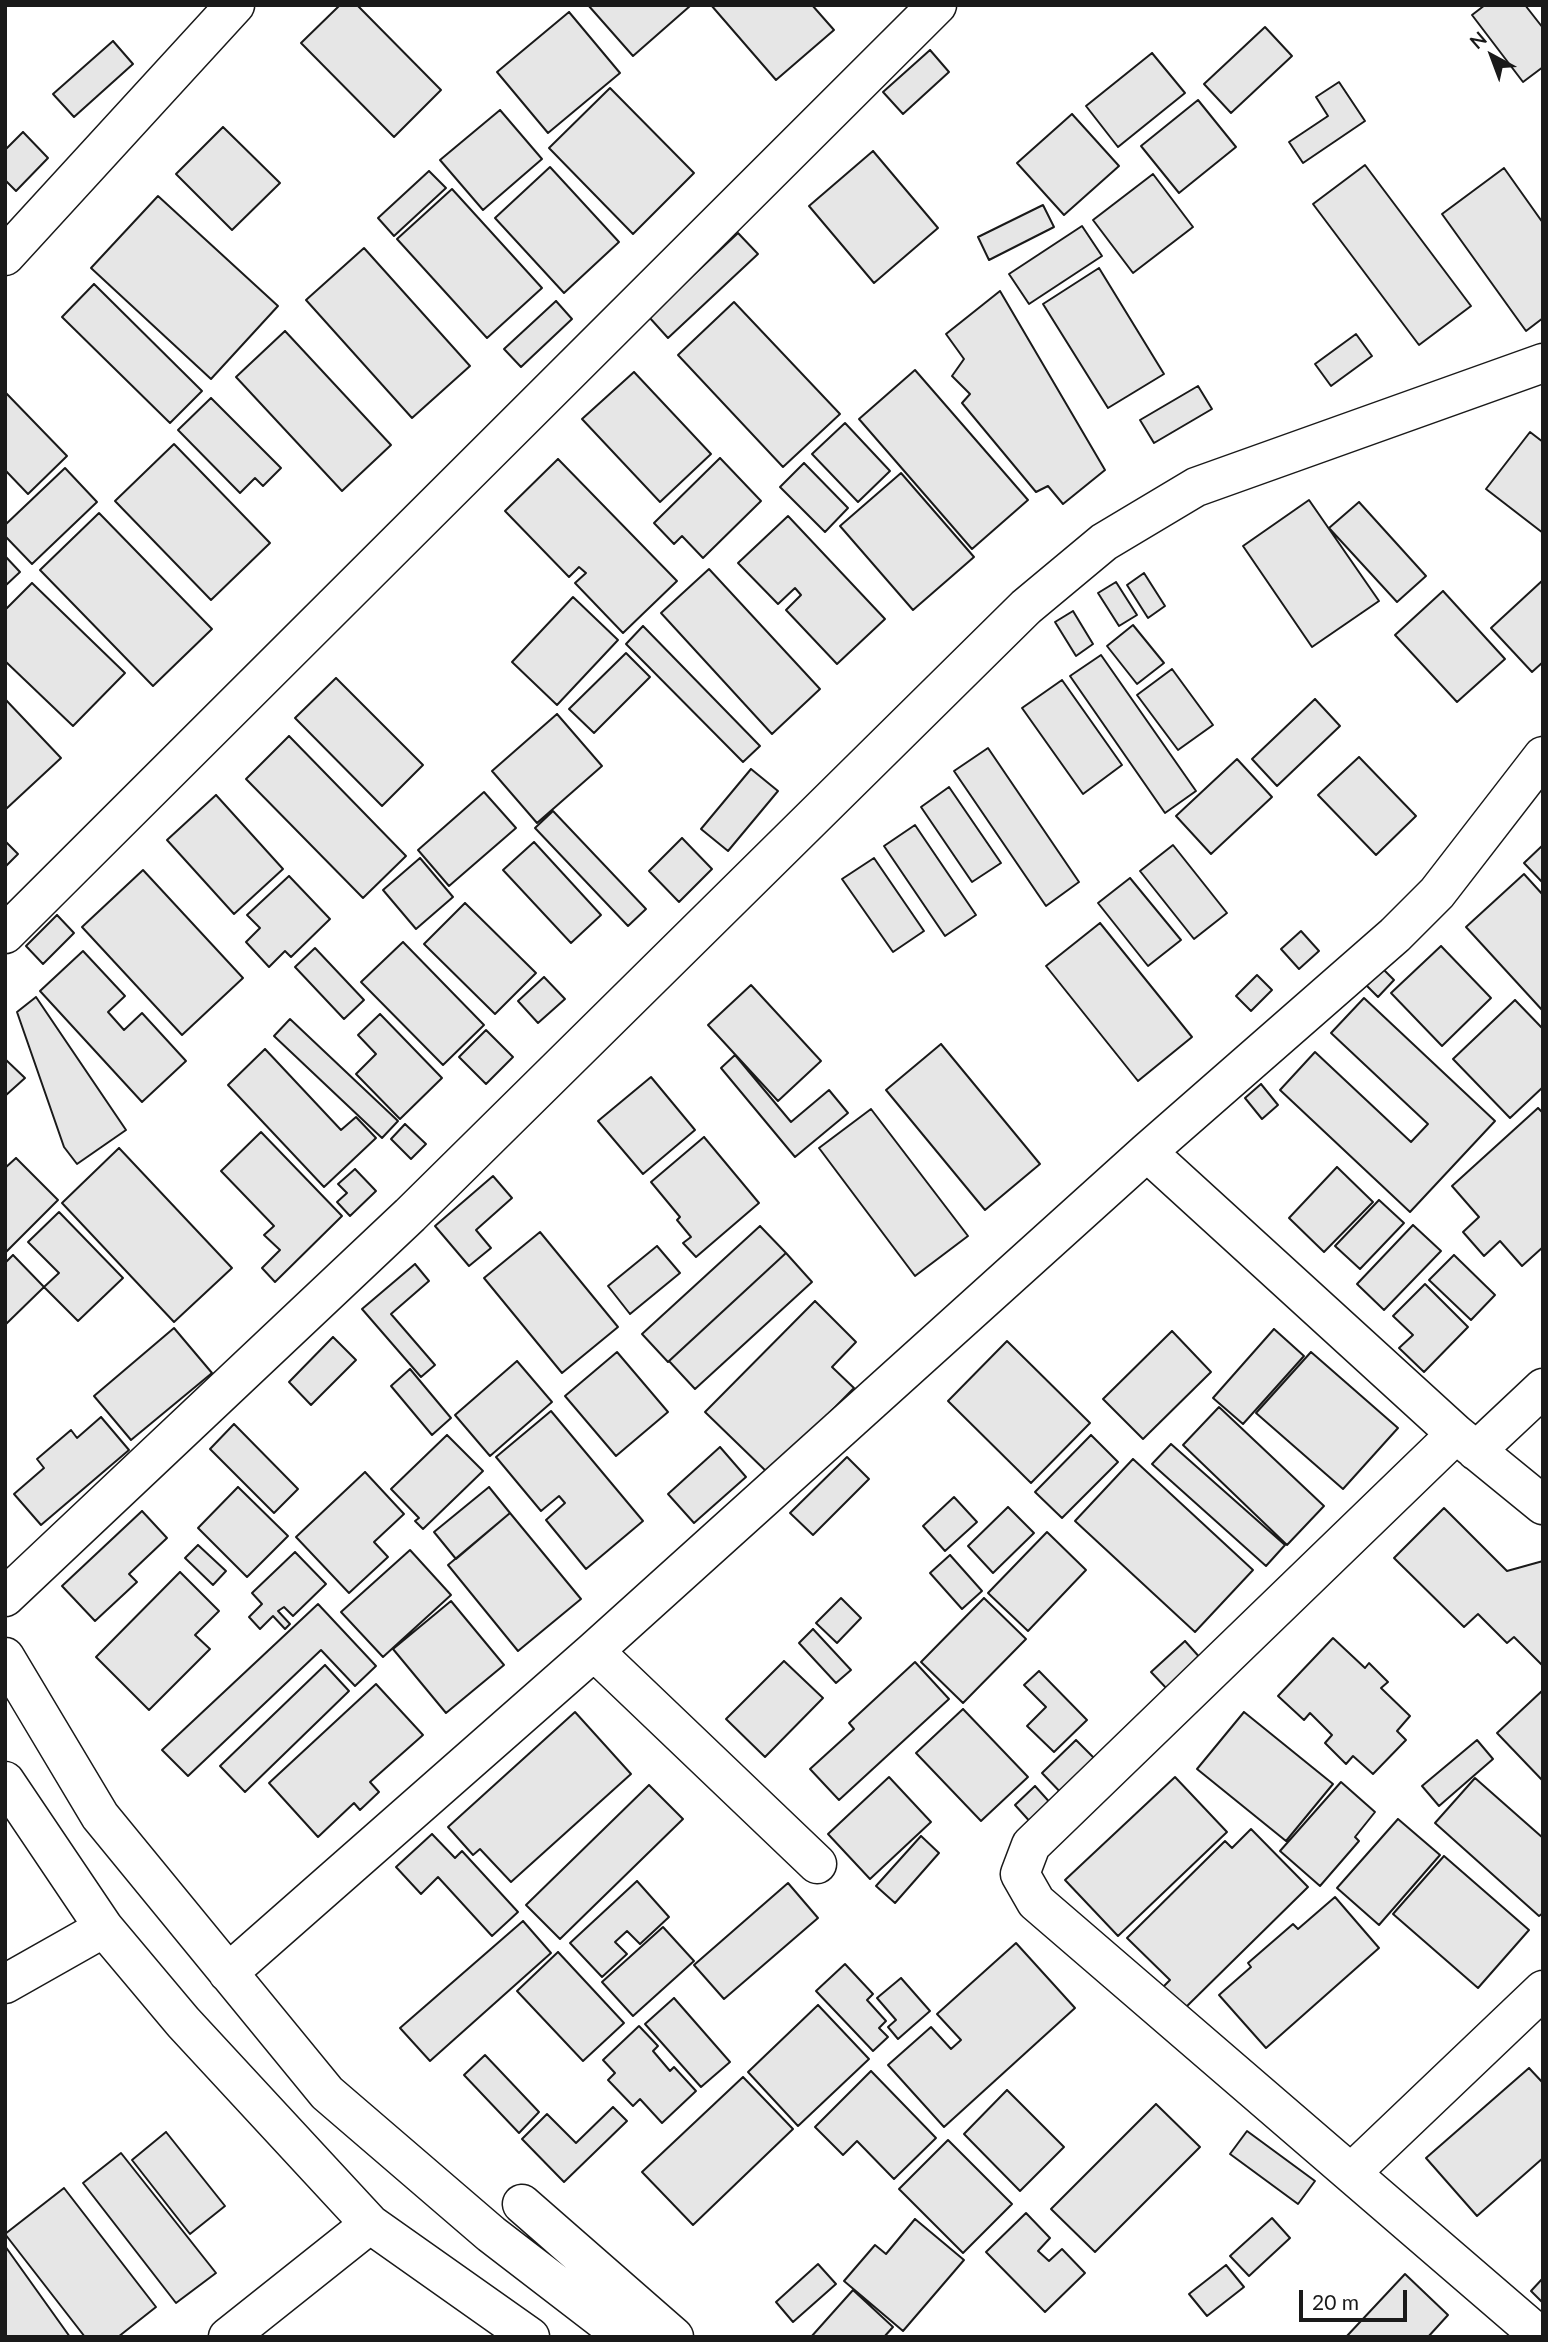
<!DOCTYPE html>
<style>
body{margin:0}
#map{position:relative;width:1548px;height:2342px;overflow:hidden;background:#fff;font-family:Lato,sans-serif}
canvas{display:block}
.frame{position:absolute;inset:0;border:7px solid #1a1a1a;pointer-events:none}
.north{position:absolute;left:1457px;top:21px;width:70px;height:70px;-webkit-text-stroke:5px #fff;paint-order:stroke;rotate:319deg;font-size:19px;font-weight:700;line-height:28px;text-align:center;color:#1a1a1a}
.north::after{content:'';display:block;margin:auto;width:24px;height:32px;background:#1a1a1a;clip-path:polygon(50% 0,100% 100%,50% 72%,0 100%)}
.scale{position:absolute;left:1299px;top:2290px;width:108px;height:32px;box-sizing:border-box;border:4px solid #1a1a1a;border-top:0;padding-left:9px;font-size:21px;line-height:24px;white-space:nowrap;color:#1a1a1a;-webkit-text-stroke:5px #fff;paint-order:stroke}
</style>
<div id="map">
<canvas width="1548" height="2342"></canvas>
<div class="frame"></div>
<div class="north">N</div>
<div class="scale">20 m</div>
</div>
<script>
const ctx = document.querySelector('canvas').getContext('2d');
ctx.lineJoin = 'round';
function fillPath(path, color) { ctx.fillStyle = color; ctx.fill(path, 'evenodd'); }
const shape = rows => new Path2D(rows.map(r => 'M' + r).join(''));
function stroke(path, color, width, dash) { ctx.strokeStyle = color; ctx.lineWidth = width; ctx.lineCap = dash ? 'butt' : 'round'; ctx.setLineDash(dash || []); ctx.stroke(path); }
const building = shape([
 [340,5,357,5,441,90,394,137,301,43,340,5],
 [588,5,689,5,690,6,633,56,588,5],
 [711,5,812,5,834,30,776,80,711,5],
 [1485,5,1525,5,1543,28,1543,67,1523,82,1472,15,1485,5],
 [569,12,620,73,548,133,497,72,569,12],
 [1265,27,1292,56,1231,113,1204,84,1265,27],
 [113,41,133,64,74,117,53,94,113,41],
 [930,50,949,72,903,114,883,92,930,50],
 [1152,53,1185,93,1118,147,1086,106,1152,53],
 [1339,82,1365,121,1303,163,1289,142,1328,116,1316,97,1339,82],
 [610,88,694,173,633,234,549,148,610,88],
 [1198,100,1236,147,1179,193,1141,146,1198,100],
 [500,110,542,159,483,210,440,160,500,110],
 [1072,114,1119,166,1064,215,1017,163,1072,114],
 [223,127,280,183,232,230,176,174,223,127],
 [23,132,48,158,16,191,5,180,5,150,23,132],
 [873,151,938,228,874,283,809,206,873,151],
 [1365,165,1471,306,1419,345,1313,204,1365,165],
 [550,167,619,242,564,293,495,218,550,167],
 [1504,168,1543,223,1543,318,1526,331,1442,214,1504,168],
 [429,171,446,188,394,236,378,218,429,171],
 [1153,174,1193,227,1133,273,1093,220,1153,174],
 [452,189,542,288,487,338,397,239,452,189],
 [158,196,278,306,211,379,91,268,158,196],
 [1043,205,1054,227,989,260,978,237,1043,205],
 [1082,226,1102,256,1029,304,1009,274,1082,226],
 [738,233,758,254,668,338,649,317,738,233],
 [364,248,470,366,412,418,306,300,364,248],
 [1099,268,1164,374,1108,408,1043,304,1099,268],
 [94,284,202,391,170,423,62,317,94,284],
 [1000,291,1105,470,1063,504,1048,486,1036,492,962,403,970,394,952,376,964,359,946,334,1000,291],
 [556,301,572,319,521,367,504,349,556,301],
 [734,302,840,414,783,467,678,355,734,302],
 [285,331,391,445,342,491,236,377,285,331],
 [1356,334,1372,356,1331,386,1315,364,1356,334],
 [915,370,1028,500,972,549,859,419,915,370],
 [634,372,711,454,660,502,582,419,634,372],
 [1198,386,1212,409,1154,443,1140,420,1198,386],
 [5,392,67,456,28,494,5,470,5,392],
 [211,398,281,468,263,486,255,478,240,493,178,430,211,398],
 [845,423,890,471,858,502,812,454,845,423],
 [1530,432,1543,442,1543,533,1486,489,1530,432],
 [174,444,270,543,211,600,115,501,174,444],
 [720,458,761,501,703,558,682,536,674,544,654,523,720,458],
 [558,459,677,581,623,633,575,583,586,573,579,567,569,577,505,511,558,459],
 [804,463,848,508,825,532,780,487,804,463],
 [65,468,97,502,32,564,5,536,5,525,65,468],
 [901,473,974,557,913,610,840,526,901,473],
 [1309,500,1379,601,1312,647,1243,546,1309,500],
 [1359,502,1426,576,1397,602,1329,528,1359,502],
 [99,513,212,629,153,686,40,570,99,513],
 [788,516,885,619,837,664,786,610,801,595,795,588,778,604,738,563,788,516],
 [5,556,20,572,5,586,5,556],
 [709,569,820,689,772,734,661,613,709,569],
 [1144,573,1165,606,1148,618,1127,585,1144,573],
 [1543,580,1543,662,1532,672,1491,628,1543,580],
 [1116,582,1137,615,1119,626,1098,593,1116,582],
 [32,583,125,673,73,726,5,661,5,610,32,583],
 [1443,591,1505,659,1457,702,1395,635,1443,591],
 [573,597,618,640,557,705,512,662,573,597],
 [1073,611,1093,644,1076,656,1055,622,1073,611],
 [1133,625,1164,663,1137,684,1107,646,1133,625],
 [643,626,760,746,743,762,626,644,643,626],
 [626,653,650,677,594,733,569,709,626,653],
 [1101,655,1196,791,1165,813,1070,676,1101,655],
 [1172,669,1213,725,1178,750,1137,695,1172,669],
 [336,678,423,765,382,806,295,718,336,678],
 [1062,680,1122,765,1083,794,1022,708,1062,680],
 [5,699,61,758,6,809,5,808,5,699],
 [1315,699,1340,726,1277,786,1252,759,1315,699],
 [557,714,602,766,537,823,492,771,557,714],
 [289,736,406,856,363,898,246,779,289,736],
 [988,748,1079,882,1046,906,954,771,988,748],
 [1359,757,1416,816,1376,855,1318,795,1359,757],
 [1237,759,1272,797,1211,854,1176,816,1237,759],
 [751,769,778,791,728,851,701,829,751,769],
 [949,787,1001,863,972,882,921,807,949,787],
 [484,792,516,828,449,886,418,850,484,792],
 [216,795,283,869,234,914,167,840,216,795],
 [553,811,646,909,628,926,535,828,553,811],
 [915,825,976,915,945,936,884,846,915,825],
 [682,838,712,869,679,902,649,871,682,838],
 [5,841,18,854,5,867,5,841],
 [534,842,601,915,571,943,503,870,534,842],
 [1173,845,1227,913,1194,939,1140,871,1173,845],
 [1543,845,1543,883,1524,863,1543,845],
 [420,858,453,897,416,929,383,890,420,858],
 [874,858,924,931,893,952,842,879,874,858],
 [143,870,243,978,182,1035,82,927,143,870],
 [1524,874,1543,895,1543,1011,1466,927,1524,874],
 [289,876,330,919,291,957,285,951,269,967,246,942,260,928,247,915,289,876],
 [1130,878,1181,940,1148,966,1098,903,1130,878],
 [465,903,536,973,495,1014,424,944,465,903],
 [57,915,74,933,43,964,26,946,57,915],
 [1100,923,1192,1037,1138,1081,1046,966,1100,923],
 [1301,931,1319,951,1299,969,1281,949,1301,931],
 [403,942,484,1025,443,1065,361,982,403,942],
 [1441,946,1491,998,1442,1046,1391,993,1441,946],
 [315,948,364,1000,344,1019,295,967,315,948],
 [83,951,125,996,108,1012,124,1030,142,1013,186,1061,142,1102,40,991,83,951],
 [1381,967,1394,980,1378,997,1364,983,1381,967],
 [1257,975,1272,990,1251,1011,1236,996,1257,975],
 [544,977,565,999,538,1023,518,1001,544,977],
 [751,985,821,1061,778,1101,708,1025,751,985],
 [36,997,126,1130,77,1164,64,1147,17,1012,36,997],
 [1364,998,1495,1121,1410,1212,1280,1090,1315,1052,1411,1142,1428,1124,1331,1033,1364,998],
 [1515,1000,1543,1029,1543,1087,1510,1118,1453,1059,1515,1000],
 [380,1014,442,1078,400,1119,356,1074,376,1054,358,1035,380,1014],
 [290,1019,398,1121,382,1138,274,1036,290,1019],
 [486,1030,513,1057,486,1084,459,1057,486,1030],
 [941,1044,1040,1164,985,1210,886,1090,941,1044],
 [265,1049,341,1130,356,1117,376,1138,324,1187,228,1085,265,1049],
 [735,1055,791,1122,829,1090,848,1113,795,1157,721,1068,735,1055],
 [5,1059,25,1078,5,1096,5,1059],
 [651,1077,695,1130,643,1174,598,1121,651,1077],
 [1261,1084,1278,1105,1262,1119,1245,1098,1261,1084],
 [1538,1108,1543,1113,1543,1247,1522,1266,1500,1241,1484,1256,1463,1232,1479,1217,1452,1186,1538,1108],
 [871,1109,968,1236,915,1276,819,1148,871,1109],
 [405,1124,426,1144,411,1159,391,1139,405,1124],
 [261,1132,342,1216,275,1282,262,1268,280,1250,264,1235,274,1226,221,1171,261,1132],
 [704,1137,759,1203,696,1257,683,1243,691,1237,677,1220,680,1217,651,1182,704,1137],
 [119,1148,232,1268,174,1322,62,1203,119,1148],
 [16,1158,58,1200,5,1253,5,1168,16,1158],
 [1337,1167,1373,1202,1324,1252,1289,1218,1337,1167],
 [355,1169,376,1191,350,1216,337,1202,347,1193,338,1184,355,1169],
 [493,1176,512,1198,476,1230,491,1248,469,1266,435,1226,493,1176],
 [1379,1200,1404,1223,1360,1269,1335,1246,1379,1200],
 [59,1212,123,1278,78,1321,44,1287,59,1273,28,1242,59,1212],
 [1413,1225,1441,1251,1384,1310,1357,1284,1413,1225],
 [760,1226,786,1253,668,1362,642,1334,760,1226],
 [540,1232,618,1327,562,1373,484,1278,540,1232],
 [657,1246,680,1273,630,1314,608,1286,657,1246],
 [786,1253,812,1282,695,1389,669,1361,786,1253],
 [13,1255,44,1287,5,1325,5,1263,13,1255],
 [1454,1255,1495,1295,1471,1320,1429,1280,1454,1255],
 [415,1264,429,1281,391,1314,435,1365,421,1377,362,1309,415,1264],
 [1425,1284,1468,1327,1424,1372,1399,1348,1413,1335,1393,1316,1425,1284],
 [815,1301,856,1342,832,1367,854,1388,769,1474,705,1412,815,1301],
 [174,1328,212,1373,131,1440,94,1396,174,1328],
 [1274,1329,1304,1356,1243,1424,1213,1398,1274,1329],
 [1172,1331,1211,1372,1143,1439,1103,1399,1172,1331],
 [333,1337,356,1360,311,1405,289,1382,333,1337],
 [1007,1341,1090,1423,1031,1483,948,1401,1007,1341],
 [617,1352,668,1412,616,1456,565,1396,617,1352],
 [1311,1352,1398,1428,1343,1489,1256,1413,1311,1352],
 [517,1361,552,1402,490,1456,455,1415,517,1361],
 [410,1369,451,1418,432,1435,391,1386,410,1369],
 [1219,1407,1324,1506,1287,1545,1183,1445,1219,1407],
 [551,1411,643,1521,586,1569,546,1520,565,1503,559,1496,541,1511,496,1457,551,1411],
 [101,1417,129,1450,41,1525,14,1494,44,1468,37,1459,71,1430,77,1438,101,1417],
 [234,1424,298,1489,274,1513,210,1449,234,1424],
 [447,1435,483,1471,423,1529,415,1521,419,1518,391,1489,447,1435],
 [1091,1435,1118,1462,1062,1518,1035,1492,1091,1435],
 [1171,1444,1285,1545,1266,1566,1152,1464,1171,1444],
 [720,1447,746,1477,694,1523,668,1494,720,1447],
 [847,1457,869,1479,813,1535,790,1513,847,1457],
 [1133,1459,1253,1570,1195,1632,1075,1521,1133,1459],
 [365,1472,404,1514,374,1542,388,1557,349,1593,296,1537,365,1472],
 [238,1487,288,1536,247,1577,198,1528,238,1487],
 [489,1487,510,1513,456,1559,434,1532,489,1487],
 [954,1497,977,1522,945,1551,923,1526,954,1497],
 [1008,1507,1034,1533,993,1573,968,1546,1008,1507],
 [1444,1508,1507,1571,1543,1561,1543,1666,1514,1637,1507,1643,1478,1614,1464,1627,1394,1558,1444,1508],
 [142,1511,167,1538,129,1574,137,1582,95,1621,62,1586,142,1511],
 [510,1513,581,1599,518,1651,448,1565,510,1513],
 [1047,1532,1086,1570,1028,1631,988,1593,1047,1532],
 [198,1545,226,1571,213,1585,185,1558,198,1545],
 [410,1550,451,1595,383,1657,341,1612,410,1550],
 [295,1552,326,1584,293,1616,284,1607,278,1611,290,1624,285,1629,273,1616,260,1629,249,1617,262,1604,252,1593,295,1552],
 [950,1555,982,1591,962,1609,930,1573,950,1555],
 [180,1572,219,1611,195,1635,210,1649,149,1710,96,1657,180,1572],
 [841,1598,861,1618,837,1643,816,1623,841,1598],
 [984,1598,1026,1639,963,1703,921,1662,984,1598],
 [451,1601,504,1665,446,1713,393,1649,451,1601],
 [318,1604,376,1666,355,1686,321,1650,188,1776,162,1750,318,1604],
 [813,1629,851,1670,836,1683,799,1643,813,1629],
 [1333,1638,1365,1668,1369,1663,1388,1682,1381,1688,1410,1716,1397,1731,1406,1740,1373,1774,1353,1756,1346,1764,1325,1743,1332,1735,1310,1713,1304,1720,1278,1696,1333,1638],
 [1185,1641,1202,1660,1168,1690,1151,1672,1185,1641],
 [784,1661,823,1698,765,1757,726,1719,784,1661],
 [915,1662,949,1699,839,1800,810,1769,854,1729,849,1723,915,1662],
 [325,1665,349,1691,245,1792,220,1766,325,1665],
 [1039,1671,1087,1720,1054,1752,1027,1726,1046,1707,1024,1685,1039,1671],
 [376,1684,423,1735,370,1782,379,1792,360,1810,354,1803,318,1837,269,1783,376,1684],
 [1543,1690,1543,1781,1497,1733,1543,1690],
 [963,1709,1028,1777,981,1821,916,1753,963,1709],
 [575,1712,631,1774,511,1882,480,1849,473,1855,448,1827,575,1712],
 [1244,1712,1333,1784,1286,1841,1197,1769,1244,1712],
 [1076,1740,1100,1764,1065,1797,1042,1773,1076,1740],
 [1477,1740,1493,1759,1439,1806,1422,1786,1477,1740],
 [889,1777,931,1822,870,1879,828,1834,889,1777],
 [1175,1777,1227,1832,1118,1936,1065,1880,1175,1777],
 [1475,1778,1543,1838,1543,1913,1539,1916,1435,1823,1475,1778],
 [1341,1782,1375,1812,1355,1837,1359,1841,1320,1886,1280,1851,1341,1782],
 [649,1785,683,1819,560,1939,526,1905,649,1785],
 [1035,1786,1053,1806,1033,1825,1015,1805,1035,1786],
 [1398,1819,1440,1855,1379,1925,1337,1888,1398,1819],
 [1251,1829,1308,1887,1182,2011,1160,1990,1170,1980,1127,1938,1225,1841,1232,1848,1251,1829],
 [432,1834,455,1858,462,1851,518,1912,492,1936,438,1877,421,1894,396,1867,432,1834],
 [921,1836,939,1853,895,1903,876,1886,921,1836],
 [1444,1856,1529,1930,1478,1988,1393,1914,1444,1856],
 [637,1881,669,1917,640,1944,627,1931,615,1942,627,1954,602,1977,570,1943,637,1881],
 [788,1883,818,1918,724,1999,694,1965,788,1883],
 [1335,1897,1379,1948,1266,2048,1219,1995,1251,1967,1248,1963,1293,1924,1298,1929,1335,1897],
 [523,1921,551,1953,430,2061,400,2028,523,1921],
 [663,1927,694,1961,633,2016,602,1982,663,1927],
 [1016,1943,1075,2008,944,2127,888,2065,931,2027,951,2049,961,2040,937,2014,1016,1943],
 [558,1952,624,2023,583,2061,517,1991,558,1952],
 [845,1964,873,1994,867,2000,886,2021,879,2028,888,2037,873,2051,816,1991,845,1964],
 [901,1978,930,2011,898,2039,888,2027,896,2020,877,1998,901,1978],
 [674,1998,730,2062,701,2087,645,2024,674,1998],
 [818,2005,869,2059,798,2126,748,2072,818,2005],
 [639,2026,658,2046,653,2051,670,2071,674,2067,696,2091,662,2123,640,2099,633,2106,608,2080,615,2073,603,2060,639,2026],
 [485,2055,539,2112,519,2133,464,2075,485,2055],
 [1529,2068,1543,2083,1543,2158,1477,2216,1426,2158,1529,2068],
 [871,2071,936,2138,894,2179,857,2141,843,2155,815,2127,871,2071],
 [743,2077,793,2129,693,2225,642,2172,743,2077],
 [1007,2090,1064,2147,1020,2191,964,2134,1007,2090],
 [1156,2104,1200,2147,1095,2252,1051,2209,1156,2104],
 [613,2107,627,2121,564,2182,522,2139,547,2114,576,2143,613,2107],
 [1247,2131,1315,2181,1298,2204,1230,2154,1247,2131],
 [166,2132,225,2206,190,2234,132,2160,166,2132],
 [948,2140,1012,2204,963,2253,899,2189,948,2140],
 [121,2153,216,2273,176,2303,83,2183,121,2153],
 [64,2188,156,2307,118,2337,85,2337,5,2234,64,2188],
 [1026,2213,1050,2238,1038,2251,1049,2261,1062,2249,1085,2273,1045,2312,986,2252,1026,2213],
 [1272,2218,1290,2238,1249,2276,1230,2256,1272,2218],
 [915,2219,964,2260,903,2331,844,2281,875,2245,886,2254,915,2219],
 [5,2246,70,2337,5,2337,5,2246],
 [818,2264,836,2284,793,2322,776,2302,818,2264],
 [1226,2265,1244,2287,1207,2316,1189,2294,1226,2265],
 [1405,2274,1448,2315,1428,2337,1346,2337,1405,2274],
 [1543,2278,1543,2303,1531,2291,1543,2278],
 [853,2290,893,2327,884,2337,811,2337,853,2290]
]);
const minor = shape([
 [5,256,235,5],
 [5,934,937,5],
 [1147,1152,1456,1434,1543,1505],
 [1456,1434,1031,1845,1020,1874,1036,1902,1541,2337],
 [1476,1451,1543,1388],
 [5,1597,410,1215,1026,607,1104,542,1196,487,1543,363],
 [594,1651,817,1864],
 [5,1657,100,1816,327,2093,491,2234,625,2337],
 [5,1781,104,1928,183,2022,370,2224,530,2337],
 [228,1973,594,1651,1147,1152,1395,935,1437,893,1543,756],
 [5,1984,104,1928],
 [1351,2173,1543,1990],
 [522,2204,674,2337],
 [228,2337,370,2224]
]);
fillPath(building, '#e6e6e6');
stroke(building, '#1a1a1a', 2);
stroke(minor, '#1a1a1a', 41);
stroke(minor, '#fff', 38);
</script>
